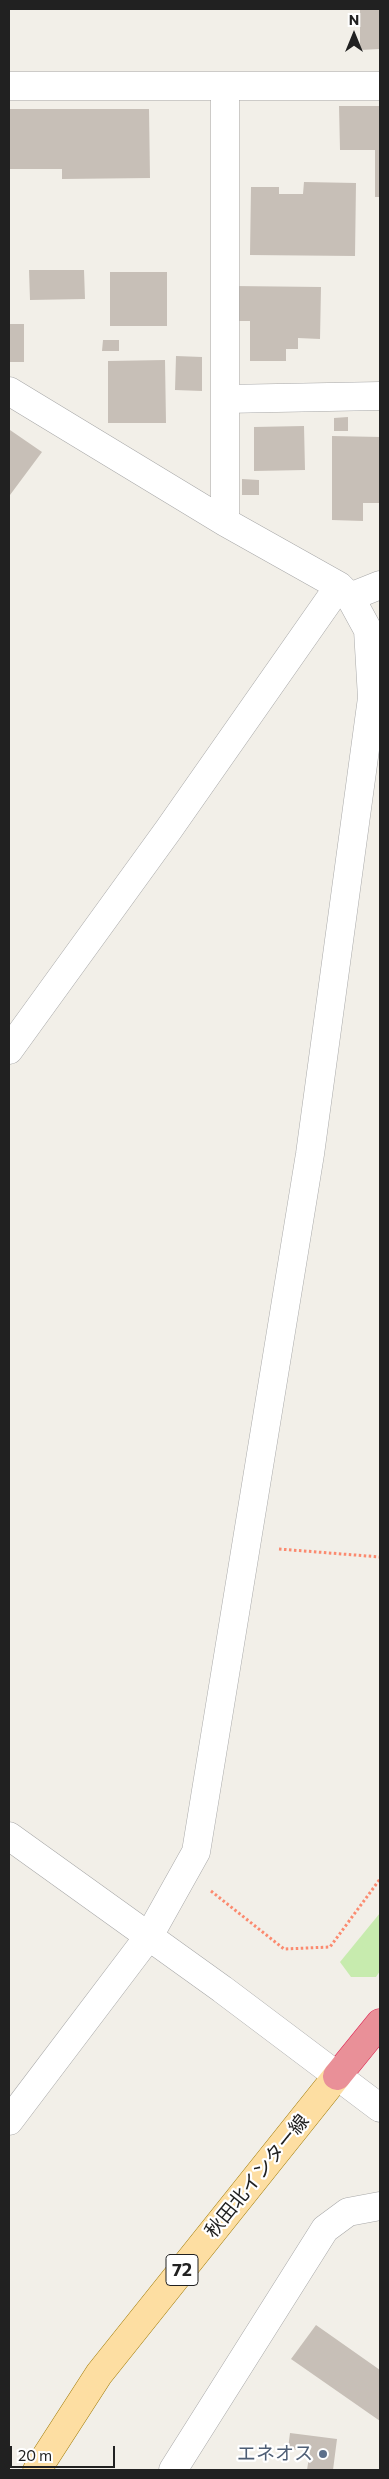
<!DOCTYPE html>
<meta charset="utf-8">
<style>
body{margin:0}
#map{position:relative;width:389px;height:2479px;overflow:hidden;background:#f2efe8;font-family:Commissioner,sans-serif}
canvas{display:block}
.frame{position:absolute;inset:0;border:10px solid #212121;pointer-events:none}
.north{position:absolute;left:329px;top:10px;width:50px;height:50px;-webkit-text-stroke:4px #fff;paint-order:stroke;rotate:0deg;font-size:14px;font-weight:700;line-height:20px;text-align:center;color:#212121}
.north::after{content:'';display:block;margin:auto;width:18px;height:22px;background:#212121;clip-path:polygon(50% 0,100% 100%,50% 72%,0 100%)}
.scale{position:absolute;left:10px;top:2446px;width:105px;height:22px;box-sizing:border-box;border:2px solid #212121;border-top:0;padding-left:6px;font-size:15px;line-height:18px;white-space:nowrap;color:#212121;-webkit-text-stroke:4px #fff;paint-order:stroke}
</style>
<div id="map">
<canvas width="389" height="2479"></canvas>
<div class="frame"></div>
<div class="north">N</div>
<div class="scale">20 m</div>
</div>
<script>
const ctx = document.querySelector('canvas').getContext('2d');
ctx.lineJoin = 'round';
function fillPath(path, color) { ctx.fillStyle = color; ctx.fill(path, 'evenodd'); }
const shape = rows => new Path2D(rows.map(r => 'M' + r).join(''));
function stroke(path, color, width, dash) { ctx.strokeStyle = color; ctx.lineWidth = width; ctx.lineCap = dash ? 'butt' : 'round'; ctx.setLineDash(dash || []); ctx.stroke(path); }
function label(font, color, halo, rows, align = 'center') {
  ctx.font = font + ' Commissioner,"Noto Sans JP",sans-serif'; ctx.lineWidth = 4.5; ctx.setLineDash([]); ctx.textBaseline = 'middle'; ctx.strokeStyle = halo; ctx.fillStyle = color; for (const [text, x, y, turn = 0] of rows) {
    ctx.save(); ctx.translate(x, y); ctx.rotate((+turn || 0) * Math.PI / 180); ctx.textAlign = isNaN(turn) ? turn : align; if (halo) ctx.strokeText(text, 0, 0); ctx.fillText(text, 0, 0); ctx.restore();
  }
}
const grass = shape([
 [380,1913,380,1971,376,1977,351,1977,340,1962]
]);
const building = shape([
 [360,9,380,9,380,49,360,50],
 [339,106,380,106,380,197,375,197,375,150,340,150],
 [9,109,149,109,150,178,62,179,62,169,9,169],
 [304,182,356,183,355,256,250,255,251,187,279,187,279,194,303,194],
 [29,270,84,270,85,299,30,300],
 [110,272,167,272,167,326,110,326],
 [234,286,321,287,320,339,298,338,298,349,286,349,286,361,250,361,250,321,233,321],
 [9,324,24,324,24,362,9,362],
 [103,340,119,340,119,351,102,351],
 [176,356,202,357,202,391,175,390],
 [165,360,166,423,108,423,108,361],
 [348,417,348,431,334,431,334,418],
 [304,426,305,470,254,471,254,427],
 [10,430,42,452,10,495,9,432],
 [332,436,380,437,380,503,363,503,363,521,332,520],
 [242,479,259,480,259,495,242,495],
 [316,2325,380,2370,380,2421,291,2359],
 [290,2433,337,2439,333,2470,307,2470,310,2451,288,2449]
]);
const path = shape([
 [279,1549,380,1557],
 [211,1891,284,1949,330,1947,380,1879]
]);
const minor = shape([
 [9,86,380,86],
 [225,86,225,522],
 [9,391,225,522,339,586,350,597,368,630,372,698,310,1154,196,1852,149,1936,9,2121],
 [225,399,380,396],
 [350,597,380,585],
 [9,1050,169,829,339,586],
 [9,1836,222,1989,380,2108],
 [173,2470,325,2229,348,2212,380,2206]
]);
const major = shape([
 [37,2470,99,2374,337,2076]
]);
const highway = shape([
 [337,2076,380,2023]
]);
const markers = [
 [323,2454,5,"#5c6f8a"]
];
const shields = [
 [182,2270,32]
];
const shieldNames = [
 ["72",182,2270]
];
const streetNames = [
 ["秋田北インター線",257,2176,-51]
];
const serviceNames = [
 ["エネオス",313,2454]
];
fillPath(grass, '#c7ebae');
fillPath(building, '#c7bfb7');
stroke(minor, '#a8a8a8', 29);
stroke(major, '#9e7800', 29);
stroke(highway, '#de2755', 29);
stroke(path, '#fb8a6f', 3, [2.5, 2.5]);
stroke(minor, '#fff', 28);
stroke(major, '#fddea2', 28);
stroke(highway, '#e99098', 28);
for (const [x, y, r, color] of markers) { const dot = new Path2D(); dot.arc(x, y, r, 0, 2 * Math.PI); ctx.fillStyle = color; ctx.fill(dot); stroke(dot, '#fff', 2); }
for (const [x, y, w] of shields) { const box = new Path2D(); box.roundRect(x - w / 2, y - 15.5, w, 31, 4); ctx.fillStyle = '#fff'; ctx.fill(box); stroke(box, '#212121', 1); }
label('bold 18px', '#212121', null, shieldNames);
label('19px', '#212121', '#fff', streetNames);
label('19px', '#4e5e75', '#fff', serviceNames, 'right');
</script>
